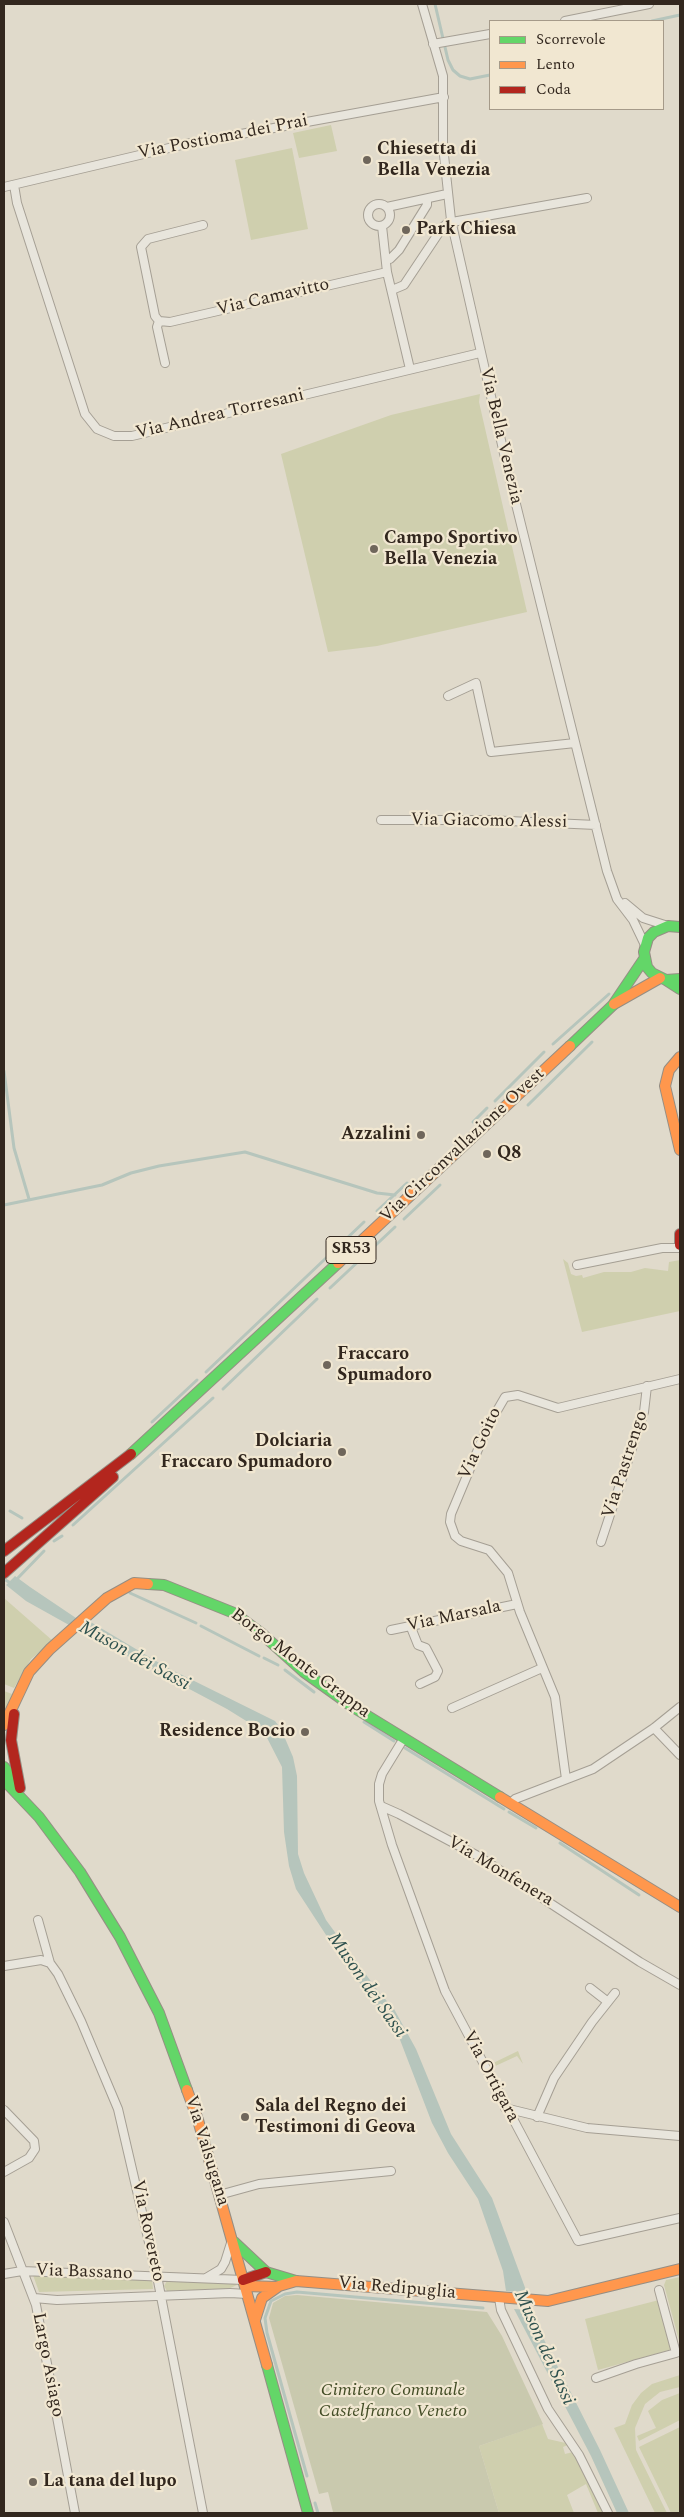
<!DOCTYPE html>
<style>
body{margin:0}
#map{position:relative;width:684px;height:2517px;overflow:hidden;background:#e0dacb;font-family:Spectral,serif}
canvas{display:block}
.frame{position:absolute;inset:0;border:5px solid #32271e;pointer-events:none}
.legend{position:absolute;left:489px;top:20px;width:175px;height:90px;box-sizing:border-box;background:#f1e7d1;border:1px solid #a59a89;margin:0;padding:6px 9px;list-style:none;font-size:15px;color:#32271e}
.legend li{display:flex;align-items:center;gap:10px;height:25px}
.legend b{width:25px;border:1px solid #a59a89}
</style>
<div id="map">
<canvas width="684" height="2517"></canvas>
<div class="frame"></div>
<ul class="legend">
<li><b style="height:6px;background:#63d668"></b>Scorrevole</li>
<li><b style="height:6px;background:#ff974d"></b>Lento</li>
<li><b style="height:6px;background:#b3261e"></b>Coda</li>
</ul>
</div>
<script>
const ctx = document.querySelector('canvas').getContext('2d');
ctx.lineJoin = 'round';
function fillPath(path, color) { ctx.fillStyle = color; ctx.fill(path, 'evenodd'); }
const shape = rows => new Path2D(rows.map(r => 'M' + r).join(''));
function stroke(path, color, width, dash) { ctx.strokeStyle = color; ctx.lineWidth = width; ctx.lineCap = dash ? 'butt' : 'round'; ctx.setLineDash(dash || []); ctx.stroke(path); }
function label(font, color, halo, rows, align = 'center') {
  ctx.font = font + ' Spectral,serif'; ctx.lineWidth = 4.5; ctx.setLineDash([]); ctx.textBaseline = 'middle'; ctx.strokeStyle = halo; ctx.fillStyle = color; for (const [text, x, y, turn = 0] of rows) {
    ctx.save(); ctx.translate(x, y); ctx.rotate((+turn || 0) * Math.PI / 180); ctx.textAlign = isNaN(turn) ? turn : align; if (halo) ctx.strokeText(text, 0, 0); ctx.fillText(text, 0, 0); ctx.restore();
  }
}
const green = shape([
 [331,125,337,151,299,158,293,133],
 [292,148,308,229,251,240,235,160],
 [480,394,479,402,527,612,377,646,328,652,281,454,391,415],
 [563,1259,568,1263,571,1274,576,1276,582,1275,583,1278,604,1272,631,1272,645,1268,668,1271,669,1262,680,1260,680,1311,582,1332],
 [4,1598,53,1641,31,1659,14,1688,4,1684],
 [4,1691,12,1694,4,1719],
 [518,2051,523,2064,517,2056,491,2068,494,2074,492,2075,487,2066],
 [33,2275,152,2279,153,2289,39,2292],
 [680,2277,680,2344,664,2285,666,2280],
 [167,2281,234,2284,237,2285,228,2289,167,2291,164,2286],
 [659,2300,673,2349,598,2370,585,2319],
 [680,2375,680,2387,660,2392,645,2404,635,2428,636,2450,667,2513,655,2513,614,2428,625,2424,632,2405,641,2393,652,2384],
 [680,2393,680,2420,639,2441,637,2436,656,2428,648,2411,662,2400],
 [542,2424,548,2439,570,2444,563,2447,565,2454,573,2452,605,2513,598,2513,586,2484,567,2495,574,2513,499,2513,479,2446],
 [680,2427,680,2513,671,2513,639,2447]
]);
const cemetery = shape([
 [297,2295,487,2312,502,2336,543,2424,479,2446,499,2513,328,2513,333,2512,328,2492,319,2494,269,2318,273,2303,285,2296]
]);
const water = shape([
 [15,1576,30,1587,76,1618,69,1625,26,1601,6,1585],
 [89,1621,166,1667,275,1721,281,1729,293,1757,297,1776,298,1854,304,1873,326,1920,378,1991,394,2009,416,2049,451,2134,492,2198,527,2293,506,2291,503,2271,478,2199,448,2153,432,2123,397,2032,343,1961,296,1889,289,1866,284,1832,282,1767,264,1732,227,1709,78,1630],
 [514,2309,529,2310,600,2450,629,2513,617,2513,591,2456]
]);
const stream = shape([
 [435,4,448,60,453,70,460,76,470,79,490,75],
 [652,21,680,15],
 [553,1044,609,994],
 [4,1071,14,1148,29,1199],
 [495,1101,544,1052],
 [528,1105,592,1042],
 [473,1122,487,1108],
 [4,1205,102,1185,131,1173,159,1166,245,1152,377,1193,395,1195],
 [377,1211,407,1183],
 [404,1219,440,1185],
 [330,1288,395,1227],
 [206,1372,364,1222],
 [223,1389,317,1299],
 [152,1422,197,1380],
 [10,1511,22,1518],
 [73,1525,213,1398],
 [54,1541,62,1536],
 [4,1579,12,1584],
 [15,1581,44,1551],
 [130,1593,196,1623],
 [201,1626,259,1656],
 [264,1658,278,1665],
 [285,1670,314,1692],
 [364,1722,394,1741],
 [405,1748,504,1809],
 [509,1812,536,1828],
 [560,1843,639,1895],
 [307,2476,267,2333,265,2318,271,2301,285,2294,297,2292,483,2308],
 [315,2503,318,2513]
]);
const street = shape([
 [422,4,443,76,443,146,451,220,510,480,607,871,617,899,633,920,645,945],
 [565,21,649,4],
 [433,44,490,34],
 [14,185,17,203,85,414,97,429,114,436,132,436,480,353],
 [4,187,186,144,444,97],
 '368 215a11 11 0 1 1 22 0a11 11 0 1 1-22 0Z',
 [387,207,447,194],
 [452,222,587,198],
 [203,225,148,239,141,247,155,316,159,321,170,322,387,272],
 [382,226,387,272,410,369],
 [386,259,390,259,399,250,427,205,427,199],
 [392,290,404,285,442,228,451,220],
 [159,321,157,327,165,363],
 [448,696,476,683,491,752,575,743],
 [381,820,487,820,596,825],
 [625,903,643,918,668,926],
 [577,1265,662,1248,680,1248],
 [601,1542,644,1412,647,1386],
 [410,1625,418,1645,426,1648,438,1671,435,1677,420,1684],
 [391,1630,517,1604],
 [452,1708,542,1668],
 [654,1728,680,1755],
 [404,1738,382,1774,379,1784,379,1801,392,1845,445,1991,578,2241,680,2218],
 [566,1779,555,1697,520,1612,508,1573,489,1550,461,1541,455,1536,450,1522,451,1514,487,1428,505,1397,518,1395,558,1408,680,1379],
 [511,1803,515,1799,593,1769,654,1728,680,1707],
 [381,1806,399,1814,478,1856,640,1962,680,1985],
 [38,1920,50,1963],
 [4,1966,41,1960,50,1963,58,1974,81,2021,118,2109,158,2281,203,2513],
 [590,1988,608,2002],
 [505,2108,587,2128,680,2136],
 [4,2110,34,2141,35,2149,29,2158,4,2172],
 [537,2117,554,2078,592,2022,615,1993],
 [219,2195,259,2184,391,2171],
 [4,2222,36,2305,75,2513],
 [4,2274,22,2271,243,2280],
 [206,2278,221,2269,225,2262,231,2243],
 [34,2298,57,2300,230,2293,247,2294],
 [499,2298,501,2310,548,2409,579,2455,608,2513],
 [596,2378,636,2364,676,2353,659,2290]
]);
const fast = shape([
 [680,927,668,926,654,932,648,938,644,952,647,967,652,973,666,980,680,979],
 [666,980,680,989],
 [570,1046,613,1005,644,959],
 [131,1454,338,1263],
 [148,1584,164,1585,234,1613,261,1633,304,1672,353,1707,500,1797],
 [4,1767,18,1785],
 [4,1780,39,1817,80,1872,120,1937,159,2013,187,2090],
 [234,2242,266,2272,296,2281],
 [267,2365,308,2513]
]);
const slow = shape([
 [614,1004,660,978],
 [680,1057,669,1070,665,1086,680,1150],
 [338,1263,570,1046],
 [4,1725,29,1672,50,1649,107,1598,134,1583,148,1584],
 [500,1797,680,1907],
 [187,2090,198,2120,267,2365],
 [245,2286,277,2287],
 [255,2320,262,2298,279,2286,296,2281,548,2301,680,2269]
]);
const jam = shape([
 [680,1234,680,1245],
 [4,1551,131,1454],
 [4,1573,113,1477],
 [14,1714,11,1740,20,1788],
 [243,2280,266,2272]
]);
const markers = [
 [367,160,5,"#6f665b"],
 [406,230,5,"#6f665b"],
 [374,549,5,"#6f665b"],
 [421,1135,5,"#6f665b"],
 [487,1154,5,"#6f665b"],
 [327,1365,5,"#6f665b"],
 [342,1452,5,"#6f665b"],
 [305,1732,5,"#6f665b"],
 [245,2117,5,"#6f665b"],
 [33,2482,5,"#6f665b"]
];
const shields = [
 [351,1250,50]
];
const shieldNames = [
 ["SR53",351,1250]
];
const streetNames = [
 ["Via Postioma dei Prai",223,138,-11],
 ["Via Camavitto",273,298,-13],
 ["Via Andrea Torresani",220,415,-13],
 ["Via Bella Venezia",500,436,77],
 ["Via Giacomo Alessi",489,822,1],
 ["Via Circonvallazione Ovest",463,1146,-43],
 ["Via Goito",481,1444,-65],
 ["Via Pastrengo",626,1465,-72],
 ["Via Marsala",454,1617,-12],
 ["Borgo Monte Grappa",300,1664,37],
 ["Via Monfenera",500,1872,31],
 ["Via Ortigara",490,2077,62],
 ["Via Valsugana",206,2151,73],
 ["Via Rovereto",147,2231,78],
 ["Via Bassano",84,2273,2],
 ["Via Redipuglia",397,2289,5],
 ["Largo Asiago",47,2365,79]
];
const poiNames = [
 ["Chiesetta di",377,150],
 ["Bella Venezia",377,171],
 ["Park Chiesa",416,230],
 ["Campo Sportivo",384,539],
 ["Bella Venezia",384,560],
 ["Azzalini",411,1135,"right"],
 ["Q8",497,1154],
 ["Fraccaro",337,1355],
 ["Spumadoro",337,1376],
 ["Dolciaria",332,1442,"right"],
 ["Fraccaro Spumadoro",332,1463,"right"],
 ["Residence Bocio",295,1732,"right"],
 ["Sala del Regno dei",255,2107],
 ["Testimoni di Geova",255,2128],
 ["La tana del lupo",43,2482]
];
const parkNames = [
 ["Cimitero Comunale",393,2391],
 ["Castelfranco Veneto",393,2412]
];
const waterNames = [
 ["Muson dei Sassi",134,1657,29],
 ["Muson dei Sassi",366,1986,55],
 ["Muson dei Sassi",543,2348,66]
];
fillPath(green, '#cfcfae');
fillPath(cemetery, '#c9c9ae');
fillPath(water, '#b6c5bc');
stroke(stream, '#b6c5bc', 3);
stroke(street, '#a59f94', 10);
stroke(fast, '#958e84', 12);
stroke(slow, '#958e84', 12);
stroke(jam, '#958e84', 12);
stroke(street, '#e8e5dc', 8);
stroke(fast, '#63d668', 10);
stroke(slow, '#ff974d', 10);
stroke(jam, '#b3261e', 10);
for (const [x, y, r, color] of markers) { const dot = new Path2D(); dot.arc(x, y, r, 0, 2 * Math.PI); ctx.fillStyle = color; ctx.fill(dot); stroke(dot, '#f1e7d1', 2); }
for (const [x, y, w] of shields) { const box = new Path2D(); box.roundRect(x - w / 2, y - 13.5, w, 27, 4); ctx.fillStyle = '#f1e7d1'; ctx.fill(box); stroke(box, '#32271e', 1); }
label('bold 16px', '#32271e', null, shieldNames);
label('18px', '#32271e', '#f1e7d1', streetNames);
label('bold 18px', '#32271e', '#f1e7d1', poiNames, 'left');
label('italic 18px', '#434d26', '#f1e7d1', parkNames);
label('italic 19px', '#2e514e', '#f1e7d1', waterNames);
</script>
